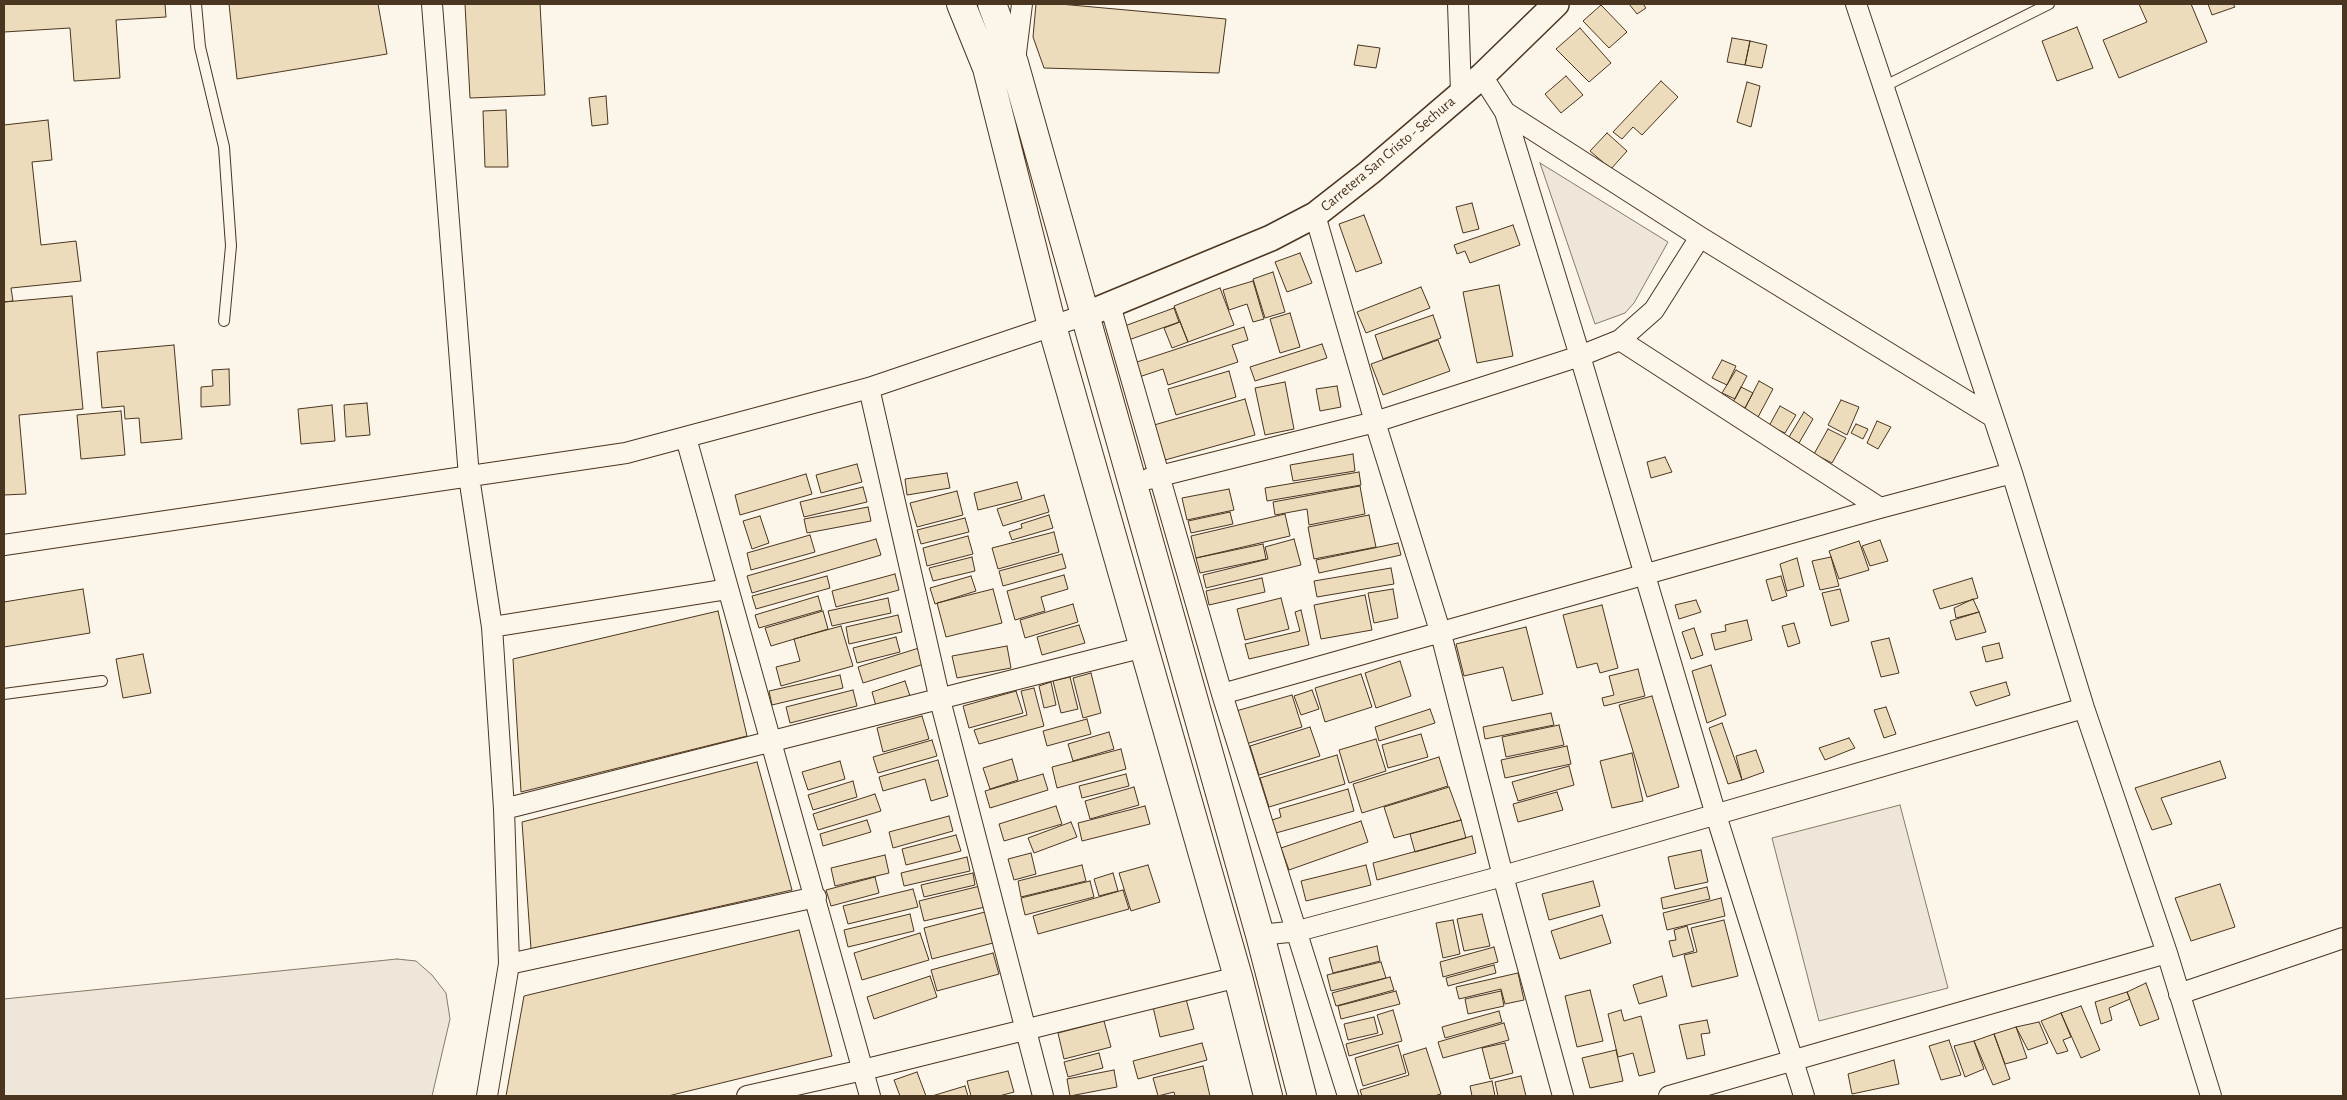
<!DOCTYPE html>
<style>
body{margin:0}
#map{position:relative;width:2347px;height:1100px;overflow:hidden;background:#fbf6e9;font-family:"Alegreya Sans",sans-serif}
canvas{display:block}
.frame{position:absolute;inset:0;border:5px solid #4a3520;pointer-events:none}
</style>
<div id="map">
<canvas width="2347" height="1100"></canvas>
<div class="frame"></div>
</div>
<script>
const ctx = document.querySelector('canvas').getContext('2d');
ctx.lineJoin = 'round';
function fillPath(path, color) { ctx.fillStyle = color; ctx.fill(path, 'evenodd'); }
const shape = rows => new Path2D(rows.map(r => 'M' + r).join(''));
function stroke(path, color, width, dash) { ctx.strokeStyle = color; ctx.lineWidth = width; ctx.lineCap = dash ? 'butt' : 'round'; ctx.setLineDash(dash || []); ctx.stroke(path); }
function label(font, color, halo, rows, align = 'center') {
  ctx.font = font + ' "Alegreya Sans",sans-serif'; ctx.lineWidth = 4; ctx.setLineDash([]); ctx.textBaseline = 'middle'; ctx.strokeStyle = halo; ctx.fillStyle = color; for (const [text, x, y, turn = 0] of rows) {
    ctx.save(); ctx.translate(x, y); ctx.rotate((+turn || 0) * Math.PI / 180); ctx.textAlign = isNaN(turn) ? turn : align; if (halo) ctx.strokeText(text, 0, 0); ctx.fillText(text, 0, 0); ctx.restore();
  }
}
const green = shape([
 [1540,163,1668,242,1634,303,1625,313,1595,324,1540,163],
 [1900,805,1948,988,1819,1021,1772,838,1900,805],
 [397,959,416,961,432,975,446,993,450,1019,432,1096,4,1096,4,999,397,959]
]);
const building = shape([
 [4,4,165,4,166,17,116,20,120,78,74,81,70,28,4,32,4,4],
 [229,4,378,4,387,54,237,79,229,4],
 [465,4,540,4,545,95,470,98,465,4],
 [1036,4,1060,4,1226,19,1219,73,1044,68,1033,37,1036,4],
 [1629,4,1643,4,1646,8,1637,14,1629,4],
 [2139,4,2191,4,2207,42,2119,78,2103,40,2147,22,2139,4],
 [2208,4,2233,4,2235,7,2212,15,2208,4],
 [1601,5,1627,32,1609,48,1583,21,1601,5],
 [2077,27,2093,68,2057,81,2042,41,2077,27],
 [1580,28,1611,63,1589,82,1556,49,1580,28],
 [1732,38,1750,41,1745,65,1727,62,1732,38],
 [1750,41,1767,45,1762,68,1745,65,1750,41],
 [1358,45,1380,48,1376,68,1354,65,1358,45],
 [1566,76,1583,95,1561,113,1545,94,1566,76],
 [1661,81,1678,97,1642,135,1633,127,1622,139,1613,132,1661,81],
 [1747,82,1760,86,1751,127,1737,122,1747,82],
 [606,96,608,124,592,126,589,98,606,96],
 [506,110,508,167,485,167,483,111,506,110],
 [48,120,52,160,32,162,41,245,76,241,81,281,11,288,13,301,4,302,4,125,48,120],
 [1607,133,1627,151,1611,169,1590,151,1607,133],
 [1472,203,1479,229,1463,233,1456,207,1472,203],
 [1364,215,1382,263,1356,272,1339,224,1364,215],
 [1513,225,1520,245,1470,263,1465,251,1457,254,1454,245,1513,225],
 [1300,253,1312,283,1287,292,1275,262,1300,253],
 [1273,272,1285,312,1265,318,1253,279,1273,272],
 [1253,281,1264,319,1253,322,1247,304,1229,310,1223,290,1253,281],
 [1499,285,1513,356,1477,363,1463,292,1499,285],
 [1421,287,1430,308,1366,333,1357,312,1421,287],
 [1220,288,1234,325,1188,342,1174,306,1220,288],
 [72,296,83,409,19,415,26,494,4,495,4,302,72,296],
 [1174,308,1179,322,1123,342,1119,328,1174,308],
 [1290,313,1300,347,1280,353,1270,319,1290,313],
 [1433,315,1441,338,1383,359,1375,335,1433,315],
 [1180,322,1188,342,1172,348,1164,328,1180,322],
 [1244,327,1248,340,1232,345,1238,362,1168,385,1163,369,1139,377,1134,363,1244,327],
 [1438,340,1450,371,1383,395,1371,364,1438,340],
 [1322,344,1327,358,1255,381,1250,367,1322,344],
 [174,345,182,439,141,443,139,418,125,419,124,406,102,408,97,352,174,345],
 [1722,360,1736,366,1727,385,1712,378,1722,360],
 [229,369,230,405,201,407,201,387,213,386,212,370,229,369],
 [1736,370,1747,376,1735,399,1722,393,1736,370],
 [1229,371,1236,397,1176,415,1168,389,1229,371],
 [1759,381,1773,389,1757,419,1743,412,1759,381],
 [1285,382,1294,429,1265,435,1255,388,1285,382],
 [1337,386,1341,407,1320,411,1316,389,1337,386],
 [1741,387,1753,393,1745,408,1733,402,1741,387],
 [1245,399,1255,435,1165,460,1154,425,1245,399],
 [1841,400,1859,407,1847,435,1828,425,1841,400],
 [367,403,370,435,346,437,344,405,367,403],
 [332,405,335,441,301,444,298,409,332,405],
 [1780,406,1796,415,1785,433,1769,426,1780,406],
 [121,411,125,455,81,459,77,415,121,411],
 [1804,412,1813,419,1799,443,1789,437,1804,412],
 [1877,421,1891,427,1878,449,1867,443,1877,421],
 [1856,424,1868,429,1863,439,1851,433,1856,424],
 [1828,429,1846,438,1832,463,1814,454,1828,429],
 [1353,454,1355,471,1293,481,1290,465,1353,454],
 [1665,457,1672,472,1651,478,1647,462,1665,457],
 [857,464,862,482,821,493,816,475,857,464],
 [1359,472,1361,485,1267,501,1265,488,1359,472],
 [947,473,950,488,907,495,905,479,947,473],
 [806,474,812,494,740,515,735,495,806,474],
 [1017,482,1022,499,978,510,974,493,1017,482],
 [1360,486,1365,514,1309,525,1307,509,1275,515,1273,502,1360,486],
 [863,487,867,502,804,517,800,502,863,487],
 [1229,489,1234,510,1187,520,1182,498,1229,489],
 [957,491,963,515,917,527,910,503,957,491],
 [1044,495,1049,512,1003,526,997,509,1044,495],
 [868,507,871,521,807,533,804,519,868,507],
 [1230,512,1233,524,1191,533,1188,521,1230,512],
 [1285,514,1290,536,1196,558,1191,536,1285,514],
 [1049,515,1053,528,1012,540,1009,532,1022,528,1021,524,1049,515],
 [1369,515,1376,547,1314,559,1308,527,1369,515],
 [760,516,769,543,752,549,743,521,760,516],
 [965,518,969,532,921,544,917,530,965,518],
 [1054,532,1059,552,998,569,992,548,1054,532],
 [810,535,815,552,751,570,747,553,810,535],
 [968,536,973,554,927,566,923,548,968,536],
 [876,539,881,555,752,593,747,576,876,539],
 [1294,539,1301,565,1206,588,1203,575,1268,559,1265,547,1294,539],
 [1880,540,1888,561,1870,566,1862,546,1880,540],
 [1859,541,1869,570,1839,579,1829,551,1859,541],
 [1398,543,1401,555,1319,573,1316,560,1398,543],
 [1263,544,1266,559,1200,573,1196,558,1263,544],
 [1062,554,1066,568,1003,586,999,571,1062,554],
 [972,557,975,571,933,581,929,568,972,557],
 [1831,557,1839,586,1820,590,1812,561,1831,557],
 [1797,558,1804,586,1787,591,1780,564,1797,558],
 [1391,568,1394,584,1317,597,1314,581,1391,568],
 [895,574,899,590,836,607,832,591,895,574],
 [1064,575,1068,589,1041,597,1045,611,1015,620,1007,591,1064,575],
 [827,576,830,588,756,609,752,596,827,576],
 [971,576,976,591,935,604,930,588,971,576],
 [1781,576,1787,596,1772,601,1766,580,1781,576],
 [1262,578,1265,592,1209,605,1206,591,1262,578],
 [1972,578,1978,598,1940,609,1933,590,1972,578],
 [83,589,90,633,4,647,4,602,83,589],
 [993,589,1002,623,946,637,937,603,993,589],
 [1393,589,1398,618,1374,623,1368,593,1393,589],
 [1840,589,1849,621,1831,626,1822,593,1840,589],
 [1365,595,1372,630,1321,639,1314,605,1365,595],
 [818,596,822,610,759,628,755,615,818,596],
 [888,598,891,613,832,626,828,611,888,598],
 [1281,598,1289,629,1245,640,1237,609,1281,598],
 [1973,599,1979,612,1956,618,1954,608,1973,599],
 [1696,600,1701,612,1679,619,1675,605,1696,600],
 [1073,604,1078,622,1025,638,1020,620,1073,604],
 [1602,605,1618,668,1600,673,1597,663,1577,668,1563,615,1602,605],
 [1301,610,1309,645,1249,659,1245,644,1300,631,1295,612,1301,610],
 [718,611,747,736,521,792,513,659,718,611],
 [823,611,828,629,771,646,765,628,823,611],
 [1979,612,1986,632,1956,640,1950,621,1979,612],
 [898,615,902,632,849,644,846,627,898,615],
 [1747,620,1752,640,1715,650,1711,634,1726,631,1725,625,1747,620],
 [1794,623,1800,643,1788,647,1782,626,1794,623],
 [1079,625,1085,643,1042,655,1037,637,1079,625],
 [841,626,853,666,781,686,776,667,800,661,794,639,841,626],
 [1526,627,1543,694,1512,701,1503,667,1464,676,1456,644,1526,627],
 [1694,628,1703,655,1691,659,1682,632,1694,628],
 [896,637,900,652,857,663,853,648,896,637],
 [1889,638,1899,673,1881,677,1871,642,1889,638],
 [1999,643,2003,658,1986,662,1982,647,1999,643],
 [1007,646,1011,668,957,678,952,656,1007,646],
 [919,648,924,664,863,683,858,667,919,648],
 [143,654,151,693,123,698,116,659,143,654],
 [1400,661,1411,696,1376,708,1365,673,1400,661],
 [1711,665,1726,715,1707,723,1692,671,1711,665],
 [1638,669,1645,696,1604,706,1602,698,1614,695,1609,676,1638,669],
 [1091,673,1101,713,1083,718,1073,678,1091,673],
 [1361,674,1372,707,1325,722,1315,688,1361,674],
 [840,675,843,688,772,705,769,691,840,675],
 [1070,677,1078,709,1061,713,1053,681,1070,677],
 [905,681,910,696,876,706,872,692,905,681],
 [1051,682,1056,705,1044,708,1039,686,1051,682],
 [2006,682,2010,695,1976,706,1970,692,2006,682],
 [1034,688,1044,726,979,744,974,730,1027,715,1021,691,1034,688],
 [853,690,857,706,790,723,786,707,853,690],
 [1312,690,1319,709,1301,715,1294,696,1312,690],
 [1016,691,1023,713,969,728,963,706,1016,691],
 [1292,695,1302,727,1246,744,1236,711,1292,695],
 [1652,696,1679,787,1647,797,1619,705,1652,696],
 [1886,707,1896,734,1884,738,1874,710,1886,707],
 [1430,709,1435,723,1379,741,1375,727,1430,709],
 [1551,713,1554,725,1485,739,1483,727,1551,713],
 [922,716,929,739,883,752,877,728,922,716],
 [1087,719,1091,734,1047,746,1043,731,1087,719],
 [1722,723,1742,780,1728,784,1709,728,1722,723],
 [1559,725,1564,745,1506,757,1502,737,1559,725],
 [1310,727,1320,756,1259,775,1250,746,1310,727],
 [1109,732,1114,749,1073,761,1068,744,1109,732],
 [1421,734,1428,757,1388,768,1382,745,1421,734],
 [1849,738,1855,748,1825,760,1819,748,1849,738],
 [1376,739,1386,771,1349,783,1339,750,1376,739],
 [932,740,937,756,878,773,873,757,932,740],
 [1567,746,1571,764,1505,778,1501,760,1567,746],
 [1121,749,1126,769,1057,788,1052,767,1121,749],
 [1756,750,1764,772,1742,780,1736,756,1756,750],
 [1632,753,1643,801,1612,808,1600,761,1632,753],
 [1337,755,1345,784,1269,807,1260,778,1337,755],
 [1439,757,1448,786,1362,813,1353,784,1439,757],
 [1012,759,1018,780,990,789,983,768,1012,759],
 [938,760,948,796,931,801,925,779,883,791,879,777,938,760],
 [840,761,845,779,808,790,802,772,840,761],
 [2220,761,2226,778,2161,798,2172,824,2152,830,2135,788,2220,761],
 [757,762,792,890,531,949,522,822,757,762],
 [1569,766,1574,785,1518,801,1512,782,1569,766],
 [1043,774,1048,790,990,808,985,791,1043,774],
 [1126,774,1129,786,1082,798,1079,786,1126,774],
 [853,781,857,797,813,810,808,795,853,781],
 [1134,787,1139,805,1090,819,1085,801,1134,787],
 [1449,787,1461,820,1394,838,1384,807,1449,787],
 [1348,789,1354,811,1276,833,1272,820,1281,817,1279,809,1348,789],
 [1557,792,1563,810,1518,822,1513,804,1557,792],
 [875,794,881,811,818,830,813,814,875,794],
 [1056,806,1062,824,1004,841,999,824,1056,806],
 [1145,806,1150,824,1082,841,1078,823,1145,806],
 [949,816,953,831,893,848,889,832,949,816],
 [867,820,871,832,823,846,820,834,867,820],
 [1461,820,1466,838,1415,852,1410,834,1461,820],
 [1361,821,1368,842,1289,870,1281,848,1361,821],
 [1071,822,1077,837,1034,853,1028,838,1071,822],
 [956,835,961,851,906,865,902,849,956,835],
 [1472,836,1476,853,1377,880,1373,863,1472,836],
 [1701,850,1708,882,1675,889,1668,857,1701,850],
 [1031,853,1036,874,1014,880,1008,859,1031,853],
 [885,855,889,873,835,886,831,868,885,855],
 [967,857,970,871,904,886,901,873,967,857],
 [1082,865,1086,881,1021,897,1018,881,1082,865],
 [1148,865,1160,902,1131,911,1119,873,1148,865],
 [1366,865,1371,885,1306,901,1301,881,1366,865],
 [973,873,975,885,924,897,921,885,973,873],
 [1113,873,1118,891,1099,896,1094,879,1113,873],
 [875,877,879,893,831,906,826,890,875,877],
 [1090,881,1094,897,1025,915,1021,898,1090,881],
 [1593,881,1600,906,1549,920,1542,894,1593,881],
 [2220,884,2235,927,2191,941,2175,898,2220,884],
 [980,886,985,907,924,921,919,901,980,886],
 [1707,887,1710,899,1663,909,1661,898,1707,887],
 [913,889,918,907,848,924,843,906,913,889],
 [1123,890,1129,909,1038,934,1033,916,1123,890],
 [1721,898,1725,916,1667,930,1663,913,1721,898],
 [985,912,993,943,932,959,924,928,985,912],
 [910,914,914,931,848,947,844,930,910,914],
 [1482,914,1490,946,1464,951,1457,919,1482,914],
 [1602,915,1611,943,1560,959,1551,931,1602,915],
 [1453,920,1460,954,1443,958,1436,923,1453,920],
 [1724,920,1738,976,1692,987,1684,955,1697,952,1691,928,1724,920],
 [1687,926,1694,951,1673,957,1669,941,1676,940,1674,930,1687,926],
 [799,930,832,1056,668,1096,506,1096,524,996,799,930],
 [920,933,929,960,862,980,854,953,920,933],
 [1377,946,1380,961,1333,973,1329,958,1377,946],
 [1494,947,1498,962,1443,977,1440,962,1494,947],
 [993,953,999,974,937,991,931,970,993,953],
 [1381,962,1386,978,1331,991,1327,975,1381,962],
 [1494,965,1496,973,1448,986,1446,978,1494,965],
 [1518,973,1524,1000,1505,1004,1501,989,1459,999,1456,987,1518,973],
 [930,976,937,997,874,1019,867,997,930,976],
 [1662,976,1667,996,1639,1004,1633,985,1662,976],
 [1390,977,1394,990,1336,1006,1332,993,1390,977],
 [2146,983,2159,1019,2140,1026,2127,992,2146,983],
 [1590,990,1603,1041,1577,1047,1565,996,1590,990],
 [1396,991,1400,1004,1341,1019,1338,1006,1396,991],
 [1501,991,1504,1006,1468,1014,1465,999,1501,991],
 [2127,992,2130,999,2109,1008,2112,1020,2101,1024,2095,1002,2127,992],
 [1186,999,1194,1029,1160,1037,1153,1007,1186,999],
 [2081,1006,2100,1050,2081,1058,2061,1013,2081,1006],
 [1393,1010,1402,1041,1349,1056,1346,1044,1383,1034,1377,1015,1393,1010],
 [1621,1010,1624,1021,1641,1016,1655,1072,1639,1076,1633,1053,1618,1057,1608,1014,1621,1010],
 [1499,1011,1502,1022,1445,1038,1442,1027,1499,1011],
 [2061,1013,2071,1037,2063,1040,2068,1051,2057,1054,2041,1021,2061,1013],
 [1374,1017,1378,1033,1348,1040,1344,1024,1374,1017],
 [1707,1020,1710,1033,1701,1034,1705,1055,1687,1059,1679,1025,1707,1020],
 [1104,1021,1111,1047,1064,1059,1058,1033,1104,1021],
 [2039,1022,2048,1043,2028,1050,2016,1027,2039,1022],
 [1504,1023,1509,1040,1443,1058,1438,1042,1504,1023],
 [2016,1027,2027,1058,2005,1064,1994,1034,2016,1027],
 [1994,1034,2010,1079,1993,1085,1974,1041,1994,1034],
 [1949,1040,1961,1075,1941,1080,1929,1046,1949,1040],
 [1974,1041,1984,1069,1965,1077,1954,1046,1974,1041],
 [1202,1043,1207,1060,1138,1079,1133,1061,1202,1043],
 [1505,1043,1513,1073,1490,1079,1482,1048,1505,1043],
 [1398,1045,1406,1073,1363,1086,1355,1058,1398,1045],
 [1426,1048,1441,1094,1434,1096,1362,1096,1360,1090,1409,1075,1403,1055,1426,1048],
 [1616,1050,1623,1081,1590,1088,1582,1058,1616,1050],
 [1099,1053,1103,1068,1068,1077,1064,1062,1099,1053],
 [1894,1060,1899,1084,1852,1094,1848,1074,1894,1060],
 [1203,1066,1210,1096,1175,1096,1174,1092,1158,1096,1153,1078,1203,1066],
 [1114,1070,1117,1087,1070,1096,1067,1079,1114,1070],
 [1008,1071,1014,1092,999,1096,971,1096,967,1081,1008,1071],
 [917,1072,926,1096,900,1096,894,1080,917,1072],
 [1521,1076,1526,1096,1498,1096,1495,1082,1521,1076],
 [1492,1081,1495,1096,1472,1096,1470,1086,1492,1081],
 [965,1086,968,1096,932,1096,965,1086]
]);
const service = shape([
 [196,4,200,47,224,147,231,246,224,321],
 [1883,87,2049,4],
 [4,694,102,681]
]);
const minor = shape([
 [432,4,469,477,492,627,504,809,509,964,487,1096],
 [1458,4,1461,93],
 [1856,4,2012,473,2084,708,2167,953,2211,1096],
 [1015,61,1022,4],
 [1482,76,1505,112,1580,356,1716,815,1804,1096],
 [1505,112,1700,237,1993,417],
 [1315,215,1375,422,1441,634,1503,876,1563,1096],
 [1110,305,1222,694,1348,1096],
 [1620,340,1880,508],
 [869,388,940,700,1043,1096],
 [686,438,870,1096],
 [1148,479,1375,422,1580,356,1620,340,1654,310,1700,237],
 [4,545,626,453,869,388,1085,315],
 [492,627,728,589],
 [1222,694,1880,508,2012,473],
 [504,809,1144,647],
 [1260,935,1298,931,1503,876,2084,708],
 [509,964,816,897],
 [2179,994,2343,938],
 [747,1096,863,1070,1238,977],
 [1669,1096,2167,953]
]);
const tertiary = shape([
 [1085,315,1271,238,1315,215,1370,172,1482,76,1556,4]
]);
const secondary = shape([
 [961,4,987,68,1052,326,1238,977,1268,1096],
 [992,4,1014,63,1260,935,1302,1096]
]);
const streetNames = [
 ["Carretera San Cristo - Sechura",1388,154,-40]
];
fillPath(green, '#ede6d9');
stroke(green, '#887966', 1);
fillPath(building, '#ecdcbc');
stroke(building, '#4a3520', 1);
stroke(service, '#4a3520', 12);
stroke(minor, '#4a3520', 22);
stroke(tertiary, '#4a3520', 28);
stroke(secondary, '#4a3520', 30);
stroke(service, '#fbf6e9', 10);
stroke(minor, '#fbf6e9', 20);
stroke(tertiary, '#fbf6e9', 25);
stroke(secondary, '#fbf6e9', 28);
label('15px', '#4a3520', '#fbf6e9', streetNames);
</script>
